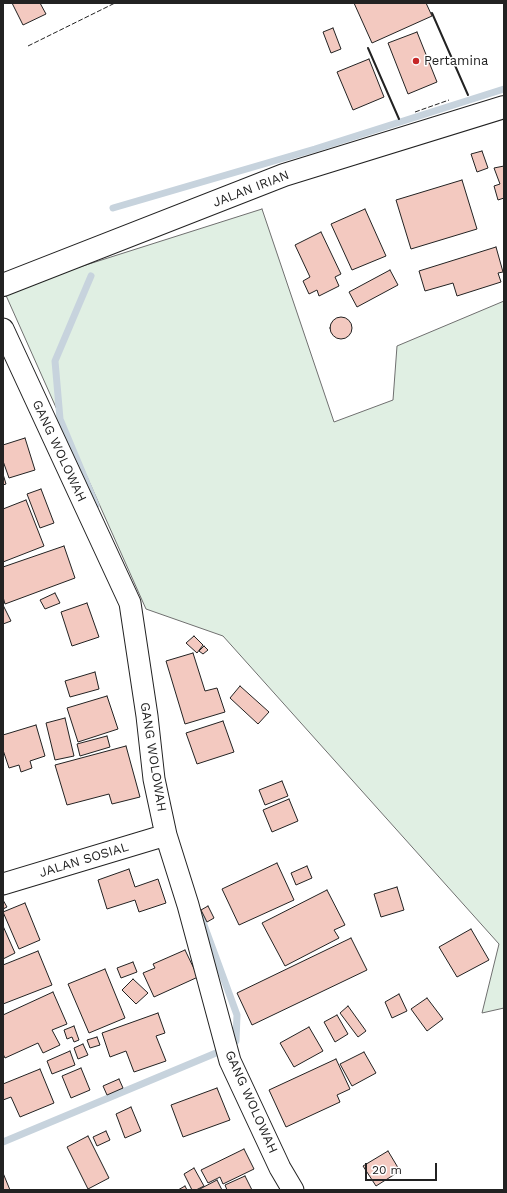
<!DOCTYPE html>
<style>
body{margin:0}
#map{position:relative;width:507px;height:1193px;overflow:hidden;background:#fff;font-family:"Work Sans",sans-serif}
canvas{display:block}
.frame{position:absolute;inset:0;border:4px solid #222;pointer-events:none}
.scale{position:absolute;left:365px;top:1163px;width:72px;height:18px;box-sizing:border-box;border:2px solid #222;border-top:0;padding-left:5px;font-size:12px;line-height:14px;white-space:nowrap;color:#222;-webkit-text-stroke:3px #fff;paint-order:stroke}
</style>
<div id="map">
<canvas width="507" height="1193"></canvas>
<div class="frame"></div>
<div class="scale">20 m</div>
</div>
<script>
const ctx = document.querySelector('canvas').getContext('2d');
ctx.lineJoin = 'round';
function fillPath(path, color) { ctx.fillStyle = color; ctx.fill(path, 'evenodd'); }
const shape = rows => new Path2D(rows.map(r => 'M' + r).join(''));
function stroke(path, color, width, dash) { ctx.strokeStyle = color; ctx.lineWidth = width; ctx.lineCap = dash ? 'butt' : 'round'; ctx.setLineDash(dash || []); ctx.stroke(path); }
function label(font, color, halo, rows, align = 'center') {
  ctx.font = font + ' "Work Sans",sans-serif'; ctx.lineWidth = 3; ctx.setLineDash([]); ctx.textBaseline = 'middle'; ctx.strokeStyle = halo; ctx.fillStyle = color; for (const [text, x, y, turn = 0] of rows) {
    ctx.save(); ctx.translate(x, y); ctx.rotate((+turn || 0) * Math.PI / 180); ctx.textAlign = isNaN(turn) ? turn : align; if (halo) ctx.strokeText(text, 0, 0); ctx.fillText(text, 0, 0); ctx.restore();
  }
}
const green = shape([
 [262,209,334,422,393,400,397,346,504,301,504,1008,482,1013,499,944,223,636,146,609,4,291,262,209]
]);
const stream = shape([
 [113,208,315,149,504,89],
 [91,276,55,361,60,419,96,505],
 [3,1142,216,1053,236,1041,237,1015,200,914]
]);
const building = shape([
 [12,3,40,3,46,14,23,25,12,3],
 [354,3,426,3,432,16,372,43,354,3],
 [333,28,341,49,331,53,323,32,333,28],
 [417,32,437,82,408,94,388,43,417,32],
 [369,59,384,97,353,110,337,72,369,59],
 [482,151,488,168,477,172,471,154,482,151],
 [504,166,504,198,498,200,494,186,500,184,494,168,504,166],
 [462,180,477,229,411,249,396,200,462,180],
 [365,209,386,256,352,270,331,224,365,209],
 [321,232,341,274,335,277,339,286,319,296,317,290,309,294,303,281,310,277,295,245,321,232],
 [496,247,503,272,498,273,501,282,457,296,453,283,425,291,419,271,496,247],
 [390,270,398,285,357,307,349,292,390,270],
 '330 328a11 11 0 1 1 22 0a11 11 0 1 1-22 0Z',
 [25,438,35,470,9,478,3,461,3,445,25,438],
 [3,474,6,484,3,485,3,474],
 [41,489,54,523,40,528,27,494,41,489],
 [26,500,44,546,3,562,3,509,26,500],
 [64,546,75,578,5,604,3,597,3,567,64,546],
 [55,593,60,603,45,609,40,600,55,593],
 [87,603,99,637,72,646,61,612,87,603],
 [3,605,11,621,3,624,3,605],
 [194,636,203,645,197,653,186,643,194,636],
 [204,646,208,650,203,654,199,651,204,646],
 [193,653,205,691,217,688,225,712,185,724,166,661,193,653],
 [95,672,99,689,70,697,65,681,95,672],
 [240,686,269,712,258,724,230,698,240,686],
 [107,696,118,729,78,742,67,708,107,696],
 [65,718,74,756,55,760,46,723,65,718],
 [223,721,234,752,197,764,186,733,223,721],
 [36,725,45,756,30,761,32,768,21,772,19,765,9,768,3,750,3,735,36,725],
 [107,736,110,747,80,756,77,744,107,736],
 [126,746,140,797,112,804,109,794,67,805,55,765,126,746],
 [282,781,288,796,265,805,259,790,282,781],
 [289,799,298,821,272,832,263,810,289,799],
 [277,863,294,900,239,925,222,889,277,863],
 [307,866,312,878,296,885,291,873,307,866],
 [129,869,135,887,158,879,166,903,139,912,135,900,107,909,98,880,129,869],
 [397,887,404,910,381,917,374,894,397,887],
 [327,890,345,925,334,930,339,938,285,966,262,923,327,890],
 [3,900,7,907,3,909,3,900],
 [25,903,40,940,19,949,3,912,25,903],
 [208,906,214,918,207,922,201,910,208,906],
 [3,926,15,953,3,959,3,926],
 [471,929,489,960,457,977,439,947,471,929],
 [351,938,367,970,252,1025,237,993,351,938],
 [185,950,198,977,154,997,143,973,155,968,153,964,185,950],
 [38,951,52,985,3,1004,3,965,38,951],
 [133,962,137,972,121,978,117,968,133,962],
 [105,969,125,1018,89,1033,68,984,105,969],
 [133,979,148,993,136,1004,122,990,133,979],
 [53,992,67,1024,52,1030,60,1045,43,1053,38,1043,5,1058,3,1054,3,1015,53,992],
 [399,994,407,1011,392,1018,385,1002,399,994],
 [427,998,443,1019,427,1031,411,1009,427,998],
 [348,1006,366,1031,358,1037,340,1013,348,1006],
 [158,1013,165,1033,156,1036,166,1061,134,1072,126,1051,110,1057,102,1033,158,1013],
 [337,1015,348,1034,335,1042,324,1022,337,1015],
 [74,1026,79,1040,74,1042,72,1037,67,1039,64,1030,74,1026],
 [309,1027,323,1051,294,1067,280,1043,309,1027],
 [97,1037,100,1045,90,1048,87,1040,97,1037],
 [83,1044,88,1055,78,1059,74,1048,83,1044],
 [70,1051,75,1065,52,1074,47,1061,70,1051],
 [364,1052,376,1073,352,1086,340,1064,364,1052],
 [336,1059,350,1089,337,1095,340,1102,286,1127,269,1090,336,1059],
 [81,1068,90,1090,71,1098,62,1076,81,1068],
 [40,1069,54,1103,20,1117,11,1097,3,1100,3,1084,40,1069],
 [119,1079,123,1088,107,1095,103,1086,119,1079],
 [217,1088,230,1120,183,1137,171,1105,217,1088],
 [131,1107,141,1131,125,1138,116,1114,131,1107],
 [106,1131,110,1140,97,1146,93,1137,106,1131],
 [88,1136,109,1178,88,1189,67,1147,88,1136],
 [244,1149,254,1169,223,1184,220,1177,208,1183,201,1170,244,1149],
 [388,1151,400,1171,376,1186,363,1166,388,1151],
 [194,1168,204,1186,196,1190,192,1190,184,1174,194,1168],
 [3,1173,10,1190,3,1190,3,1173],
 [245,1176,252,1190,227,1190,225,1185,245,1176],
 [217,1180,222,1190,198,1190,217,1180],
 [185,1186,187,1190,178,1190,185,1186]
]);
const minor = shape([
 [3,329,130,603,147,716,154,779,166,835,188,905,230,1061,280,1168,293,1190],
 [3,884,166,835]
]);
const secondary = shape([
 [3,285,284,175,504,107]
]);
const fence = shape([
 [28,46,115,3],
 [415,112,449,100]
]);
const wall = shape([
 [432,13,468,95],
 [368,48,399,119]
]);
const markers = [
 [416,61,4,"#c62828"]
];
const poiNames = [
 ["Pertamina",424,61]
];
const streetNames = [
 ["JALAN IRIAN",251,189,-21],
 ["GANG WOLOWAH",59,451,65],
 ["GANG WOLOWAH",153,757,81],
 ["JALAN SOSIAL",84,860,-17],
 ["GANG WOLOWAH",251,1102,66]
];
fillPath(green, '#e0efe3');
stroke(green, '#6f6f6f', 1);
stroke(stream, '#c7d3dd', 7);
fillPath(building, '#f3c9c0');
stroke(building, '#222', 1);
stroke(minor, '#222', 23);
stroke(secondary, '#222', 24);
stroke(minor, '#fff', 21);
stroke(secondary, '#fff', 22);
stroke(fence, '#222', 1, [5, 2]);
stroke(wall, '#222', 2);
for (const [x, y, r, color] of markers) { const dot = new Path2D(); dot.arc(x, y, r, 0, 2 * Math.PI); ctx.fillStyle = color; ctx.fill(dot); stroke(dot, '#fff', 1.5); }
label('13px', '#222', '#fff', poiNames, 'left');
label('13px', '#222', '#fff', streetNames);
</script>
